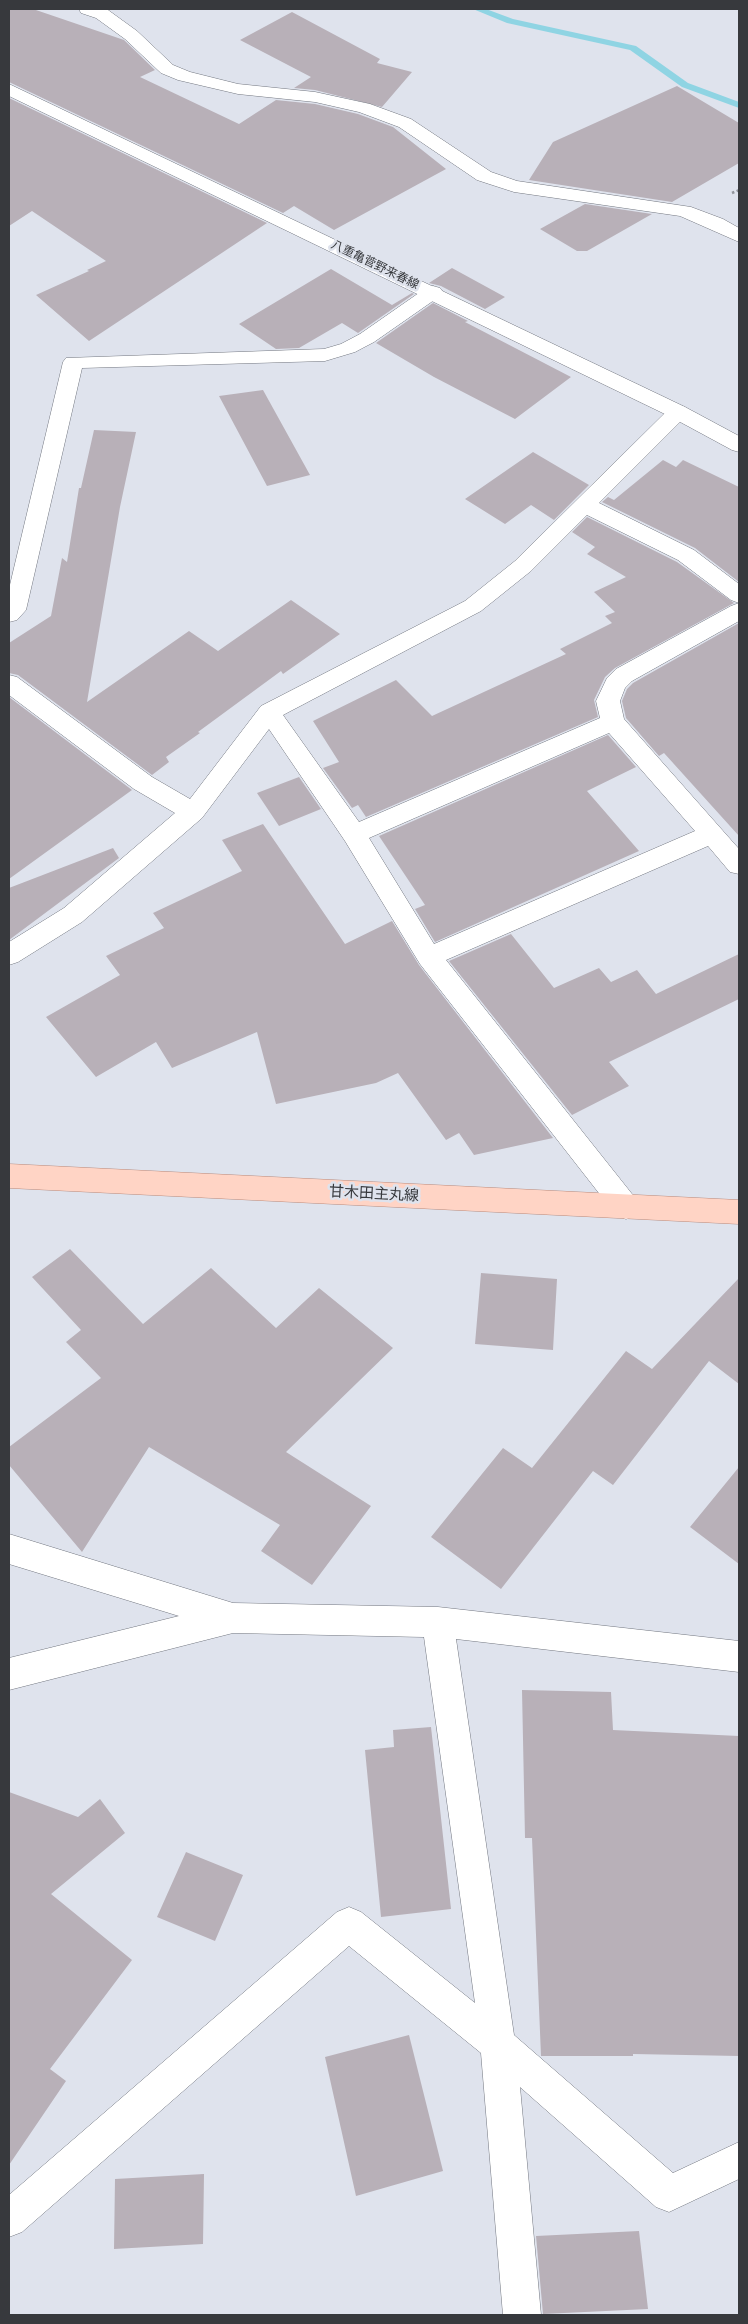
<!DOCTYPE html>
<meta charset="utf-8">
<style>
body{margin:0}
#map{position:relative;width:748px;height:2324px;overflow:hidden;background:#dfe3ed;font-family:Merriweather,serif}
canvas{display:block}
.frame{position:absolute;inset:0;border:10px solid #37393d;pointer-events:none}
</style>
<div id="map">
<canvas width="748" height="2324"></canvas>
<div class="frame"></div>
</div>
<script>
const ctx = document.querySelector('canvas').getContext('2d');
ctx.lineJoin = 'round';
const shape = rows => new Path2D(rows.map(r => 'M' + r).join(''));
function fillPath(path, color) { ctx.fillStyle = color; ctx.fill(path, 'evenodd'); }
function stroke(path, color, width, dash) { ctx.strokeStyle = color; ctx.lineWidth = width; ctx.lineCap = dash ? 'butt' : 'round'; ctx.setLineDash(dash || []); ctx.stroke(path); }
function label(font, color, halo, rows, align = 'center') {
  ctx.font = font + ' Merriweather,"Noto Sans JP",serif'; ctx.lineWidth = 5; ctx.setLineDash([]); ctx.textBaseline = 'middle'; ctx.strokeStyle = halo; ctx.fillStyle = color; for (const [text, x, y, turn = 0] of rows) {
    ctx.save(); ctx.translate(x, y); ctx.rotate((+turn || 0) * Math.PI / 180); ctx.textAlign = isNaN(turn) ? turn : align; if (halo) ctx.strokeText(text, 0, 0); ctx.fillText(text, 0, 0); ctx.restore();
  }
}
const stream = shape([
 [473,9,486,9,513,19,636,46,688,83,739,102,739,108,682,87,630,50,507,23,473,9]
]);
const building = shape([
 [9,9,33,9,124,40,155,70,140,77,239,124,276,100,315,104,358,114,393,127,446,169,334,230,294,206,283,213,9,82],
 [292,12,380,59,377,63,412,72,382,107,315,90,294,88,311,77,240,40],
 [677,86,739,123,739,163,672,202,529,180,553,142],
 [9,98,267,223,89,341,36,295,89,271,87,270,106,261,32,211,9,226],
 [585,204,652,214,587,251,577,251,540,229],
 [452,268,505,297,485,309,441,286,429,283],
 [331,269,392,305,412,293,414,294,358,333,342,323,299,348,276,349,239,324],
 [433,303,468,321,465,322,571,377,515,419,434,377,376,343],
 [263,390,310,475,267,486,219,396],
 [94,430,136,432,120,507,87,702,189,631,218,651,291,600,340,634,283,674,281,671,198,732,200,733,166,757,169,762,152,775,18,675,9,673,9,643,51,616,62,558,67,562,79,488,81,488],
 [533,452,589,485,554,520,531,505,505,524,465,499],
 [663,460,676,467,683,460,739,487,739,582,695,548,602,502,608,497,614,500],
 [587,517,677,562,734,603,615,668,605,677,594,700,598,717,366,817,358,805,352,808,323,768,339,762,313,721,396,680,432,716,566,654,560,649,612,623,605,616,615,612,594,592,626,577,587,554,595,547,572,532],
 [739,623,739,836,664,753,659,756,626,718,622,701,627,689,633,683],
 [9,697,132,790,9,879],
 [608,735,636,767,587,791,639,851,435,942,415,909,425,905,379,836],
 [299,777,321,809,279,826,257,793],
 [263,824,345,944,392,921,419,965,553,1138,474,1155,459,1133,446,1140,398,1073,376,1083,276,1104,257,1032,172,1068,156,1042,96,1077,46,1017,120,975,106,956,164,928,153,913,242,871,222,840],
 [113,848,119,858,9,940,9,888],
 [511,934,554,988,599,968,611,982,637,970,656,994,739,954,739,999,609,1062,629,1086,572,1115,449,961],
 [70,1249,143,1324,211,1268,276,1328,319,1288,393,1348,286,1452,371,1506,312,1585,261,1551,280,1525,149,1447,82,1552,9,1465,9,1447,101,1378,66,1342,81,1330,32,1277],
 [481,1273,557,1279,553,1350,475,1344],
 [739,1278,739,1384,709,1361,613,1485,593,1471,501,1589,431,1537,503,1448,532,1468,626,1351,652,1369],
 [739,1467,739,1564,690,1527],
 [522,1690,611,1692,613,1730,739,1736,739,2056,633,2054,633,2056,541,2056,532,1838,525,1838],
 [431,1727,451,1909,381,1917,365,1750,394,1747,393,1730],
 [9,1792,78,1817,100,1799,125,1833,51,1894,132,1960,50,2069,66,2081,9,2165],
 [186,1852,243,1875,215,1941,157,1917],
 [409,2035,443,2171,356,2196,325,2057],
 [204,2174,203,2244,114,2249,115,2179],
 [639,2231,648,2309,543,2314,536,2236]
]);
const path = shape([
 [732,193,739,190]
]);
const street = shape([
 [79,9,108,10,137,31,173,65,190,72,238,84,315,92,370,104,411,119,491,172,517,181,691,207,723,219,739,228,739,242,680,216,514,192,477,180,399,127,359,112,315,102,238,94,178,80,161,73,125,39,96,18,81,13,79,9],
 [433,286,440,288,443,292,440,296,374,342,355,352,325,361,82,368,26,610,17,620,9,622,9,589,63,362,66,358,324,349,341,344,360,334,426,288,433,286],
 [678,405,685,407,688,412,685,417,599,503,694,550,739,584,739,603,731,600,678,560,587,515,531,571,481,611,283,715,359,822,600,718,596,701,607,678,616,669,731,606,739,603,739,621,632,681,625,688,620,701,624,719,739,849,739,874,730,872,708,846,446,960,636,1199,640,1207,636,1215,626,1219,616,1215,420,964,345,841,269,729,202,818,82,922,18,962,9,965,9,942,64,908,175,813,134,789,9,695,9,675,17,677,152,777,190,799,261,706,465,601,515,561,671,407,678,405],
 [609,733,695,831,434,944,369,838,609,733],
 [9,1534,233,1603,438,1607,739,1641,739,1672,456,1639,514,2035,673,2173,739,2142,739,2179,669,2212,656,2207,520,2087,541,2315,503,2315,481,2053,349,1946,22,2232,9,2237,9,2195,337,1912,349,1907,361,1912,475,2003,424,1637,233,1633,9,1690,9,1658,179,1616,9,1564,9,1534]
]);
const secondary = shape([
 [9,84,685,407,739,436,739,452,732,450,671,417,9,96,9,84]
]);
const primary = shape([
 [9,1164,739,1200,739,1224,9,1188,9,1164]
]);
const farStreetnames = [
 ["八重亀菅野来春線",375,265,26]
];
const streetNames = [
 ["甘木田主丸線",374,1194,3]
];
fillPath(stream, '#8fd4e3');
fillPath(building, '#b8b0b8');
stroke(street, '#737780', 1);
stroke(secondary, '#737780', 1);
stroke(primary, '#b98b7d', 1);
stroke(path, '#92959c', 2.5, [2.5, 2.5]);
fillPath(street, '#fff');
fillPath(secondary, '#fff');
fillPath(primary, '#ffd4c5');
label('12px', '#37393d', '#dfe3ed', farStreetnames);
label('15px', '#37393d', '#dfe3ed', streetNames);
</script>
